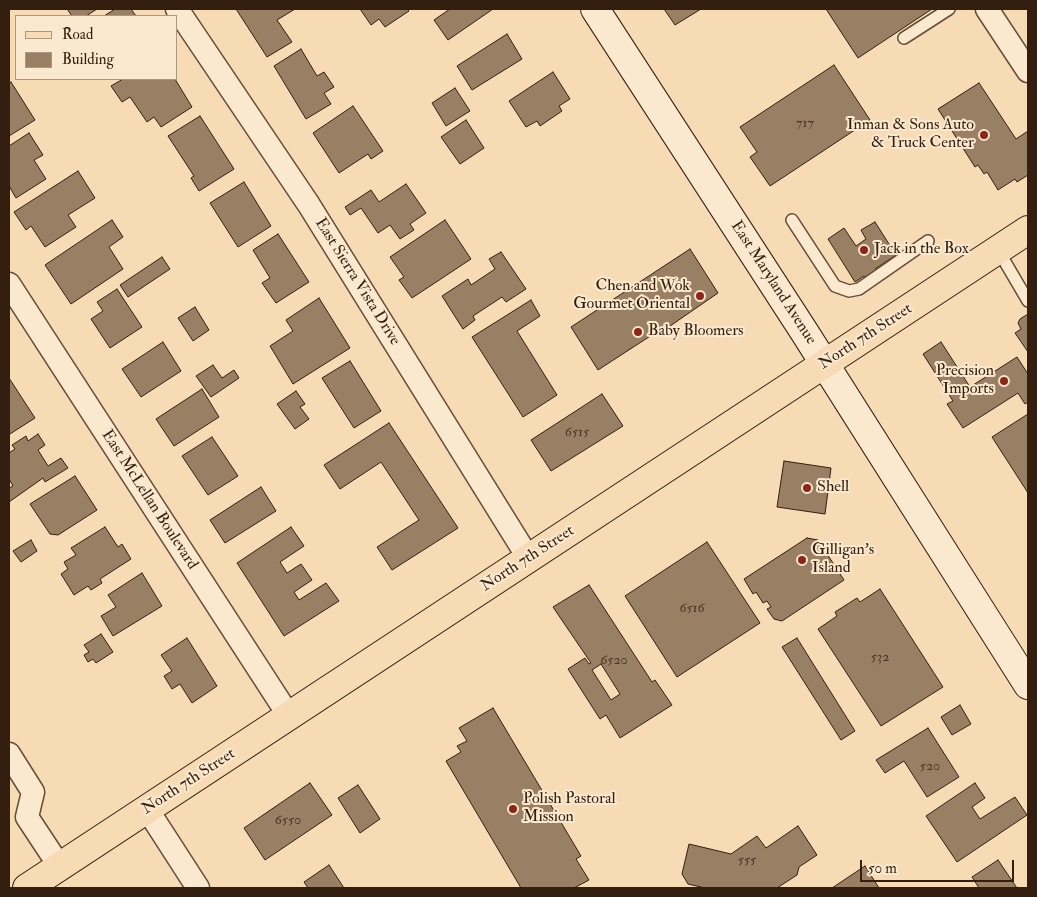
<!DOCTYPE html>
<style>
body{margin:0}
#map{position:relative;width:1037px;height:897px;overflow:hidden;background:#f7dbb5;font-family:"IM FELL Double Pica",serif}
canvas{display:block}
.frame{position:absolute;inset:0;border:10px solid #341e0f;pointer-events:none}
.legend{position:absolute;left:15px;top:15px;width:162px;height:65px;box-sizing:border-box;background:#fae8cf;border:1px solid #ab9782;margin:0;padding:6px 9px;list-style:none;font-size:15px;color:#341e0f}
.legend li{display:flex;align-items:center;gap:10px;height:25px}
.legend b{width:25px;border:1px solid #ab9782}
.scale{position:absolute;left:860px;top:860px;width:154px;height:22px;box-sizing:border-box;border:2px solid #341e0f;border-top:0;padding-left:6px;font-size:15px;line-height:18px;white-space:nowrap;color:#341e0f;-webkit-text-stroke:4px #fae8cf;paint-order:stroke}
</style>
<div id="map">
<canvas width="1037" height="897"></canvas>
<div class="frame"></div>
<ul class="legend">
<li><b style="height:6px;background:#f7dbb5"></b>Road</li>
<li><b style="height:14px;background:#998065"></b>Building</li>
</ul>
<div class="scale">50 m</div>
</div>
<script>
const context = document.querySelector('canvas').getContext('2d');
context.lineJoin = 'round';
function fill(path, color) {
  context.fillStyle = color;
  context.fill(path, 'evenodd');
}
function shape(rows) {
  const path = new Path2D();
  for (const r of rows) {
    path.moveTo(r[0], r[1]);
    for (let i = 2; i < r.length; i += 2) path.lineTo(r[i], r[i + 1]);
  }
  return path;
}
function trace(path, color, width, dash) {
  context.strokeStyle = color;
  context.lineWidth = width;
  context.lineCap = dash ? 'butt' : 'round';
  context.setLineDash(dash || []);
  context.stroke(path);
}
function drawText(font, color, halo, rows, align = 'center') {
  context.font = font + ' "IM FELL Double Pica",serif';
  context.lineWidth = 4;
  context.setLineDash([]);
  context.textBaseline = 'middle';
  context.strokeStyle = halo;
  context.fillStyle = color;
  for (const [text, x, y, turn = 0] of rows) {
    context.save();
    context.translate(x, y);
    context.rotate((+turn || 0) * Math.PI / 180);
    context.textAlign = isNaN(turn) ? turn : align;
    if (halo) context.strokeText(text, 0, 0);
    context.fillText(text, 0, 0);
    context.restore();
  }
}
const building = shape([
 [67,9,97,9,86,16,72,16,67,9],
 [115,9,131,9,136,16,104,16,115,9],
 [236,9,295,9,277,20,292,42,267,57,236,9],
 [360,9,407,9,409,11,385,27,379,19,371,25,360,9],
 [450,9,493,9,448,40,434,20,450,9],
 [664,9,701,9,675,25,664,9],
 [826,9,932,9,858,58,826,9],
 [507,34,522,59,472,90,457,66,507,34],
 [301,49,317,76,324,72,334,87,324,93,331,104,306,119,274,66,301,49],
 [834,65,870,120,770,186,750,157,757,152,740,127,834,65],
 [553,72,570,99,559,106,562,111,540,126,537,121,526,127,509,101,553,72],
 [123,79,175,79,192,107,161,127,154,117,147,122,130,97,122,102,111,86,123,79],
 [11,82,35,120,9,136,9,84,11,82],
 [979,83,1016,139,1028,131,1028,175,1017,182,1015,179,998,190,987,172,984,174,978,165,975,167,938,109,979,83],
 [455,88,470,111,446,126,432,103,455,88],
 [353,106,383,151,371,159,368,154,339,173,313,133,353,106],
 [200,116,234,169,199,191,191,178,194,176,168,136,200,116],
 [466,120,484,148,460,164,441,137,466,120],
 [29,133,43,155,34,160,46,179,16,198,9,186,9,146,29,133],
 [78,171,95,198,68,215,76,227,45,247,31,226,26,230,14,212,78,171],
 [244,182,271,226,238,247,210,203,244,182],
 [406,184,426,213,410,224,414,230,400,239,390,225,378,233,361,208,350,215,345,207,371,190,379,202,406,184],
 [112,220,123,237,109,247,123,269,71,304,45,265,112,220],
 [445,220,471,259,412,298,399,280,404,277,390,257,445,220],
 [875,222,896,255,875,269,879,274,867,282,864,276,855,282,828,239,844,228,856,246,866,239,861,230,875,222],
 [278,234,309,282,276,303,262,283,270,278,253,250,278,234],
 [690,249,718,293,657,335,655,333,598,370,571,327,690,249],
 [501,252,526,289,506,302,502,297,473,316,475,320,463,329,442,296,468,279,471,285,495,269,489,259,501,252],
 [162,257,170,269,128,297,120,285,162,257],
 [117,289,142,327,110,348,91,319,103,311,97,302,117,289],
 [319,298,350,348,293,384,270,346,293,331,286,320,319,298],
 [531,300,540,316,517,331,557,395,523,417,472,337,531,300],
 [195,307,209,330,193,341,178,318,195,307],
 [1028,314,1028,352,1015,333,1021,329,1018,323,1020,319,1028,314],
 [163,342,181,371,141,397,122,369,163,342],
 [941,342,970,387,1017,357,1028,374,1028,402,1025,404,1018,393,963,428,947,404,953,401,923,354,941,342],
 [350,361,381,411,354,428,322,378,350,361],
 [213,365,222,378,234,370,239,378,211,397,196,376,213,365],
 [9,378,35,418,10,434,9,433,9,378],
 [202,389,219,417,174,446,156,419,202,389],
 [296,391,305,404,300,407,309,419,295,429,277,404,296,391],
 [602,394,623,426,551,471,531,440,602,394],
 [1028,414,1028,493,992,437,1028,414],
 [389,423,458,528,392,570,377,547,419,520,381,462,340,489,324,465,389,423],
 [38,434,45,445,38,450,48,466,61,458,68,468,45,482,43,478,9,502,9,488,13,486,9,479,9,453,15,449,12,445,26,436,28,441,38,434],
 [212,437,238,476,208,495,182,456,212,437],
 [784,461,831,468,825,514,777,507,784,461],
 [75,476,97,510,58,535,50,534,30,504,75,476],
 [261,487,276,511,225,543,210,520,261,487],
 [105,527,118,547,122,544,131,559,100,579,102,583,91,590,88,586,74,595,61,574,68,569,64,562,76,555,71,548,105,527],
 [291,527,304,546,280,562,287,573,301,564,312,580,294,592,299,600,326,583,339,601,284,636,237,563,291,527],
 [807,538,818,540,844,580,782,621,774,619,767,609,771,607,767,601,763,603,756,592,753,594,744,579,807,538],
 [31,540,37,551,21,562,13,551,31,540],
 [707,542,760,623,677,677,625,596,707,542],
 [142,573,162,606,113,636,101,616,116,607,108,595,142,573],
 [589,585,652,682,655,680,672,705,620,738,606,715,600,719,568,669,585,658,589,664,591,663,553,607,589,585],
 [601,664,620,694,611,700,592,670,601,664],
 [880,589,943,687,881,726,818,629,837,616,835,612,857,598,860,602,880,589],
 [101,634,113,652,96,663,93,659,88,662,84,655,89,652,84,645,101,634],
 [187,638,217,686,192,703,180,684,172,689,164,676,172,671,161,655,187,638],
 [797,638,855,731,841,740,782,647,797,638],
 [960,705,971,724,952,735,941,717,960,705],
 [493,708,581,856,576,859,589,880,574,888,521,888,446,761,461,752,457,746,467,741,459,728,493,708],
 [928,728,959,777,927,797,904,761,885,773,876,760,928,728],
 [310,783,332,815,265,860,244,828,310,783],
 [975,783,985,798,972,807,980,819,1015,797,1027,815,957,862,926,816,975,783],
 [358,785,380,819,360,833,338,798,358,785],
 [798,826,817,855,799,867,797,875,777,888,705,888,688,884,682,874,689,844,731,854,757,836,766,848,798,826],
 [998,860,1017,888,979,888,972,877,998,860],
 [329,865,344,888,308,888,304,882,329,865],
 [865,866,879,888,832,888,865,866]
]);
fill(building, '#998065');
trace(building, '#341e0f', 1);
const lane = shape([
 [904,38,949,9],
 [792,220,835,286,849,291,859,289,928,241],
 [998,250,1028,301]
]);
const street = shape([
 [177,9,309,205,529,559],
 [987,9,1028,71],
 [9,284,289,716],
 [9,754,33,792,27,817,60,867],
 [147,809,198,888]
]);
const secondary = shape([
 [595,9,805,333,1028,685]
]);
const primary = shape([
 [27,888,1028,230]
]);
trace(lane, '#654d38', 14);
trace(street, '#654d38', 25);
trace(secondary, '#341e0f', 30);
trace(primary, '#341e0f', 30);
trace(lane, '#fae8cf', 11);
trace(street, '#fae8cf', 22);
trace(secondary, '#fae8cf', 28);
trace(primary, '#f7dbb5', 28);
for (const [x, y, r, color] of [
 [984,135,5,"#8f2418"],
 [864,250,5,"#8f2418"],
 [700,296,5,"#8f2418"],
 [638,332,5,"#8f2418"],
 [1004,381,5,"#8f2418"],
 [807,488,5,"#8f2418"],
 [802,560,5,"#8f2418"],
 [513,809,5,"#8f2418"]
]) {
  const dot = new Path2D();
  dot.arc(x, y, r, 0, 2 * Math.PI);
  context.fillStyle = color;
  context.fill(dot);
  trace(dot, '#fae8cf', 2);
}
drawText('14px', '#4d3624', null, [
 ["717",805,124],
 ["6515",577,433],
 ["6516",692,609],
 ["532",880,658],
 ["6520",614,661],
 ["520",930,767],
 ["6550",288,821],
 ["555",747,861]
]);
drawText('16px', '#341e0f', '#fae8cf', [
 ["Inman & Sons Auto",974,126,"right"],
 ["& Truck Center",974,144,"right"],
 ["Jack in the Box",874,250],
 ["Chen and Wok",690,287,"right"],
 ["Gourmet Oriental",690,305,"right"],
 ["Baby Bloomers",648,332],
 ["Precision",994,372,"right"],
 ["Imports",994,390,"right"],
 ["Shell",817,488],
 ["Gilligan's",812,551],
 ["Island",812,569],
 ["Polish Pastoral",523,800],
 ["Mission",523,818]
], 'left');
drawText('16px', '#341e0f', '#fae8cf', [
 ["East Sierra Vista Drive",357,282,58],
 ["East Maryland Avenue",773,283,57],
 ["North 7th Street",866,337,-33],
 ["East McLellan Boulevard",149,500,57],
 ["North 7th Street",528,559,-33],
 ["North 7th Street",189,782,-33]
]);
</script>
